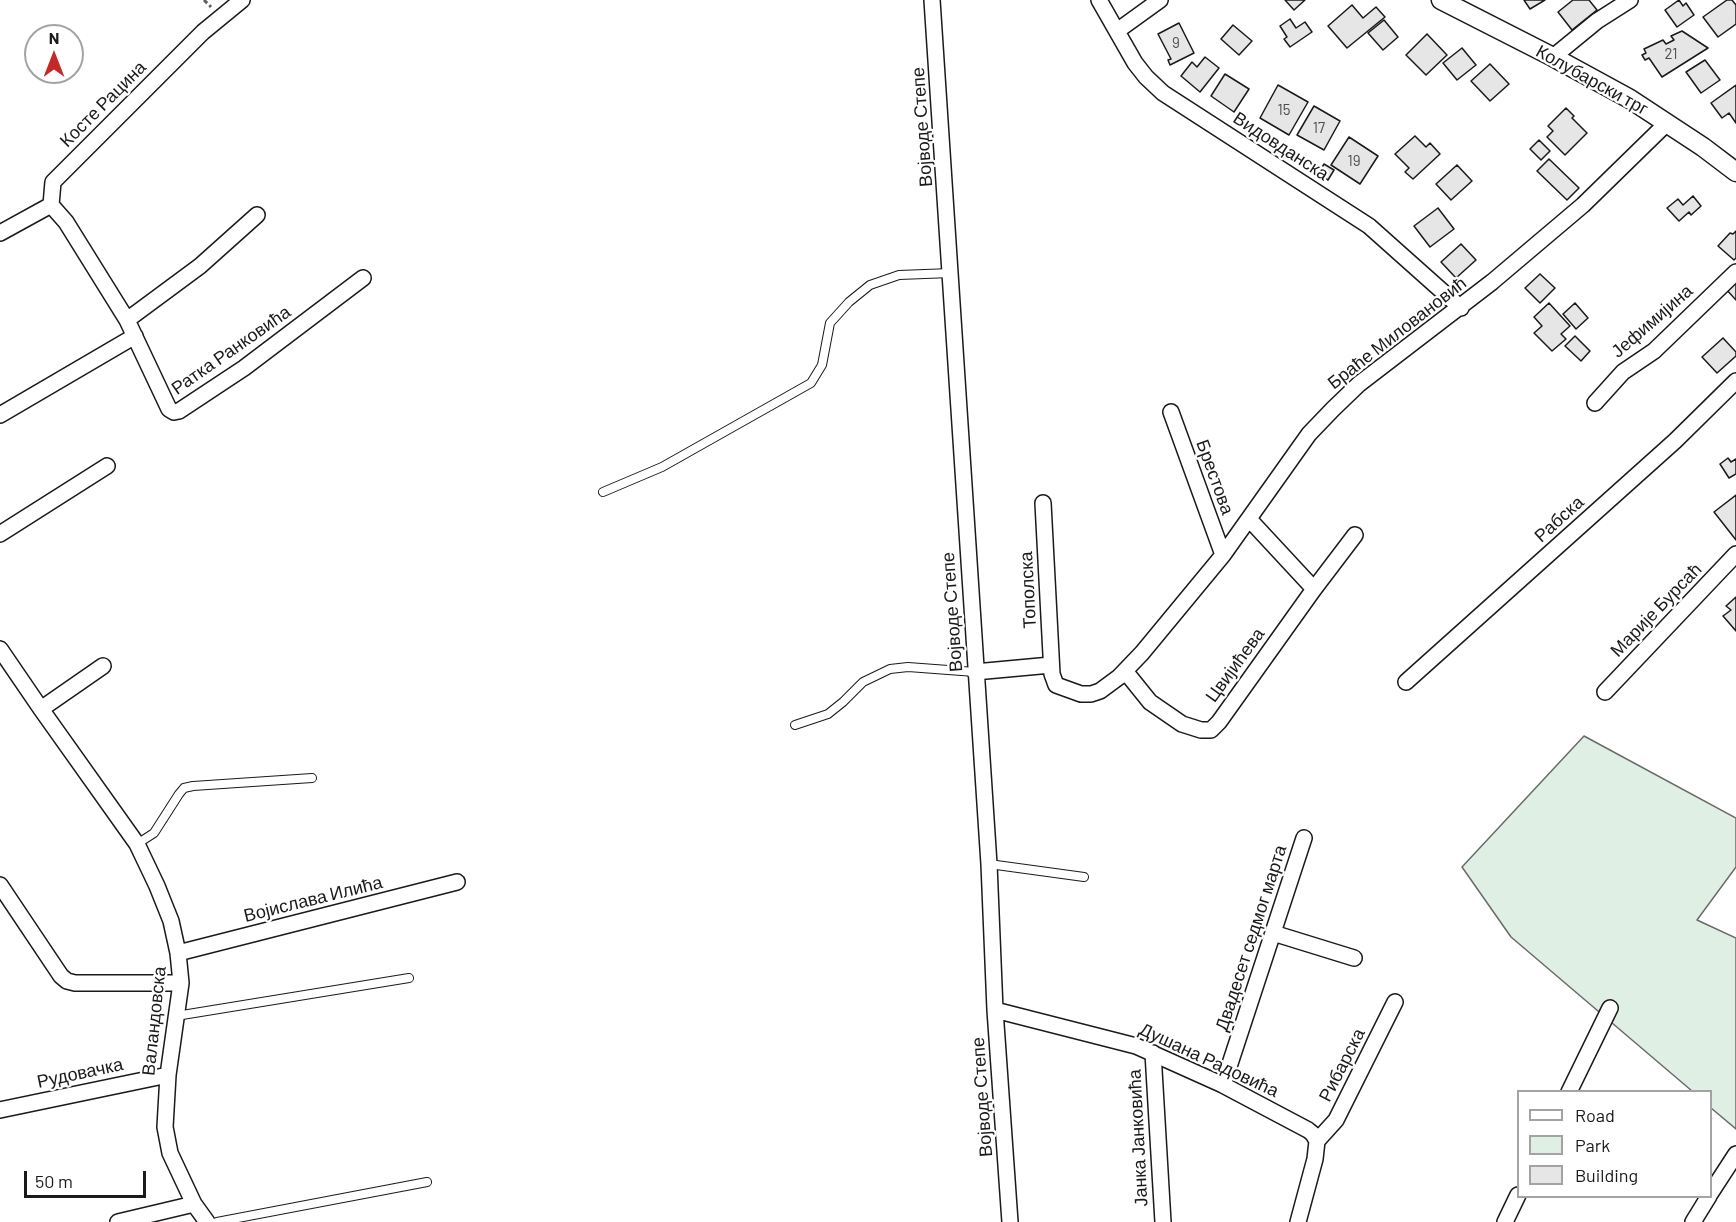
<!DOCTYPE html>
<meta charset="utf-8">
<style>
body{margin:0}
#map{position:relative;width:1736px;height:1222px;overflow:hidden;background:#fff;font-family:Barlow,sans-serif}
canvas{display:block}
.legend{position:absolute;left:1517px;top:1090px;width:195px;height:108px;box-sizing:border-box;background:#fff;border:2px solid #a3a3a3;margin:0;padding:8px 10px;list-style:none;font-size:18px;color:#1a1a1a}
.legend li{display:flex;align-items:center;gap:12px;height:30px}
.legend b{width:30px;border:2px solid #a3a3a3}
.north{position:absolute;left:24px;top:24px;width:60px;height:60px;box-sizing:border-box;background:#fff;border:2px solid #a3a3a3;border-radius:50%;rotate:0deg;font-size:16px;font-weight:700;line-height:24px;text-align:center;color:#1a1a1a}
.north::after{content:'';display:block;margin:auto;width:21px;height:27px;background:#c62828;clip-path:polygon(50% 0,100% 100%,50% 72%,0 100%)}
.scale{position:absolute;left:24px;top:1171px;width:122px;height:27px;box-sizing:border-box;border:3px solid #1a1a1a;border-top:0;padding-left:8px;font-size:18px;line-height:21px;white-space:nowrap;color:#1a1a1a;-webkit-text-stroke:4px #fff;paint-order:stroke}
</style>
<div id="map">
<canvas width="1736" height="1222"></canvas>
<ul class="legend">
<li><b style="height:8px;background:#fff"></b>Road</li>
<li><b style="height:16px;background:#e0efe3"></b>Park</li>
<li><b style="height:16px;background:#e6e6e6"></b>Building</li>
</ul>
<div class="north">N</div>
<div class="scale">50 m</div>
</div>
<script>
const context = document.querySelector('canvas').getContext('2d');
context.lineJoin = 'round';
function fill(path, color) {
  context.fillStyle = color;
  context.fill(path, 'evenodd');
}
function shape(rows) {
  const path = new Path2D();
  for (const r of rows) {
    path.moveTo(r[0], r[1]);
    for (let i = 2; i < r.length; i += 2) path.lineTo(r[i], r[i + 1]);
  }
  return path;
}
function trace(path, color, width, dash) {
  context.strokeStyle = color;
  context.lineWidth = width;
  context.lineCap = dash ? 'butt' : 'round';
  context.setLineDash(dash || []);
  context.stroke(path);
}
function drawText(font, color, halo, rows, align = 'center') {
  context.font = font + ' Barlow,sans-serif';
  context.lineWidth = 4.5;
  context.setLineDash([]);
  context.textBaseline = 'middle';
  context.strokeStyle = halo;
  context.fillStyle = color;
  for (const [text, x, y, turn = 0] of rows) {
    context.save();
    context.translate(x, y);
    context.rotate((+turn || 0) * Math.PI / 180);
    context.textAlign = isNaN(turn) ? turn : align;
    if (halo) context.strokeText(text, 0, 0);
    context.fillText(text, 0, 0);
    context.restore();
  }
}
const green = shape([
 [1584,736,1736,818,1736,867,1697,920,1736,938,1736,1129,1711,1108,1710,1092,1692,1091,1511,937,1462,867,1584,736]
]);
fill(green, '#e0efe3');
trace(green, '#6a6a6a', 1.5);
const building = shape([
 [1285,0,1305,0,1294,10,1285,0],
 [1524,0,1545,0,1530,9,1524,0],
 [1573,0,1589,0,1597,10,1572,30,1558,12,1573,0],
 [1679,0,1683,6,1686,3,1694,15,1677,27,1665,10,1679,0],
 [1727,0,1732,0,1736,5,1736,24,1718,37,1703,17,1727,0],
 [1352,5,1363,18,1376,7,1385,17,1347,48,1328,26,1352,5],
 [1290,19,1296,28,1305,22,1312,32,1290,47,1284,39,1287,37,1280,26,1290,19],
 [1384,20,1398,37,1383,50,1368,33,1384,20],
 [1179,23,1194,53,1170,65,1168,60,1171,59,1158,34,1179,23],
 [1233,25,1252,41,1239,55,1221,39,1233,25],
 [1682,31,1708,48,1662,77,1649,58,1645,60,1642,55,1646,53,1644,49,1663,40,1666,44,1674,40,1671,36,1682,31],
 [1427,34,1447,55,1426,75,1406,55,1427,34],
 [1462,48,1476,65,1457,80,1443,63,1462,48],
 [1205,57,1219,68,1200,92,1181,76,1192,62,1197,67,1205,57],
 [1705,60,1720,80,1701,93,1686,72,1705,60],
 [1490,64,1509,84,1490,101,1471,81,1490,64],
 [1225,74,1249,89,1234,112,1211,96,1225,74],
 [1278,85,1308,102,1289,135,1260,118,1278,85],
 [1736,85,1736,123,1729,113,1722,118,1711,103,1736,85],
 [1314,106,1340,121,1324,150,1297,135,1314,106],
 [1566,108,1574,116,1572,118,1587,133,1565,155,1547,137,1553,131,1548,126,1566,108],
 [1415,136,1426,147,1430,143,1440,154,1413,179,1405,172,1409,168,1395,154,1415,136],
 [1349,137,1378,156,1360,184,1331,165,1349,137],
 [1539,140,1550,151,1541,160,1530,149,1539,140],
 [1549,159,1579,188,1567,200,1537,171,1549,159],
 [1324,164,1334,170,1328,180,1318,174,1324,164],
 [1457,165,1472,181,1451,200,1436,184,1457,165],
 [1693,196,1701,206,1691,215,1689,212,1679,221,1667,208,1678,199,1683,205,1693,196],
 [1438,208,1454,229,1430,247,1414,226,1438,208],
 [1736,231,1736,258,1734,260,1718,246,1730,233,1733,234,1736,231],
 [1461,244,1476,260,1456,278,1441,262,1461,244],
 [1540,274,1555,288,1540,303,1525,288,1540,274],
 [1736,277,1736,300,1725,288,1736,277],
 [1549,303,1570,326,1561,334,1566,339,1552,351,1534,333,1542,326,1534,317,1549,303],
 [1575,303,1588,318,1576,329,1563,314,1575,303],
 [1575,336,1590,351,1581,361,1565,346,1575,336],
 [1723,338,1736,352,1736,356,1717,373,1702,357,1723,338],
 [1728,458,1731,462,1736,459,1736,474,1729,478,1720,464,1728,458],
 [1736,495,1736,540,1714,512,1736,495],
 [1736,597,1736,631,1723,616,1731,610,1726,606,1736,597]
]);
fill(building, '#e6e6e6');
trace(building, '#1a1a1a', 1.5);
const service = shape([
 [603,492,662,467,811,383,822,365,830,323,849,302,870,285,899,275,951,273],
 [795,725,828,714,843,702,863,682,890,669,908,667,975,672],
 [137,844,154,833,179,794,184,788,193,786,312,778],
 [989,864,1084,877],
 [176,1016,409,978],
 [217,1222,427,1182]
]);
const minor = shape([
 [932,0,989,864,995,1010,1010,1222],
 [1099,0,1135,63,1146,77,1163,93,1369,226,1461,308],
 [1117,31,1160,0],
 [1553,57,1597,21,1630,0],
 [51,205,66,222,127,320,200,266,257,215],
 [0,233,51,205,53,182,203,32,242,0],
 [127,320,169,409,174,412,179,411,244,368,363,278],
 [1595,403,1623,372,1654,351,1736,272],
 [1171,412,1223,555],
 [0,415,135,336],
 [1043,503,1052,674,1056,685,1081,694,1091,694,1100,691,1119,677,1142,653,1223,555,1309,434,1333,409,1359,384,1492,282,1583,205,1667,123],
 [1249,519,1314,589],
 [0,534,107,466],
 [0,649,41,709,137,844,157,886,171,921,178,953,181,983,168,1075,165,1127,170,1153,194,1204,207,1222],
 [1125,671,1150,702,1182,724,1201,730,1211,730,1219,722,1314,589,1355,535],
 [975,672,1051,665],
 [1406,682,1675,441,1736,381],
 [1605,692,1736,554],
 [41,709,103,666],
 [0,885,61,976,67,981,75,983,181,983],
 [1273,933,1354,958],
 [178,953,457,882],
 [995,1010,1136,1046,1223,1085,1308,1130,1313,1134,1317,1141,1315,1159,1298,1222],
 [1153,1053,1163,1222],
 [1223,1085,1304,838],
 [1569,1092,1610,1008],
 [0,1110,168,1075],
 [1317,1141,1336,1120,1395,1002],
 [1710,1194,1736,1154],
 [118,1222,194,1204],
 [1505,1222,1518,1195],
 [1693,1222,1709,1196]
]);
const tertiary = shape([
 [1441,0,1553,57,1630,99,1703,147,1736,172]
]);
trace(service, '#1a1a1a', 10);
trace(minor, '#1a1a1a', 18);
trace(tertiary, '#1a1a1a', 21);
trace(shape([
 [204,0,211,7]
]), '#5f5f5f', 3, [4.5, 3]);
trace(service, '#fff', 8);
trace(minor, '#fff', 15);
trace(tertiary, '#fff', 18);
drawText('15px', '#4d4d4d', null, [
 ["9",1176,43],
 ["21",1671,54],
 ["15",1284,110],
 ["17",1319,128],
 ["19",1354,161]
]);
drawText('18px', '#1a1a1a', '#fff', [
 ["Колубарски трг",1592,80,29],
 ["Косте Рацина",103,104,-45],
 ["Војводе Степе",922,127,-94],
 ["Видовданска",1281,146,33],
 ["Јефимијина",1652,321,-41],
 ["Браће Миловановић",1397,333,-38],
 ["Ратка Ранковића",231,350,-35],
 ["Брестова",1215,477,70],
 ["Рабска",1559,519,-42],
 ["Тополска",1028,590,-93],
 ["Марије Бурсаћ",1656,610,-46],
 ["Војводе Степе",952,612,-94],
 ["Цвијићева",1235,665,-54],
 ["Војислава Илића",313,899,-14],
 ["Двадесет седмог марта",1251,938,-72],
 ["Валандовска",154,1021,-84],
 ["Душана Радовића",1209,1060,25],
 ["Рибарска",1342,1065,-63],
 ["Рудовачка",80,1073,-12],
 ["Војводе Степе",982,1097,-94],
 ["Јанка Јанковића",1138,1138,-93]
]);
</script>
